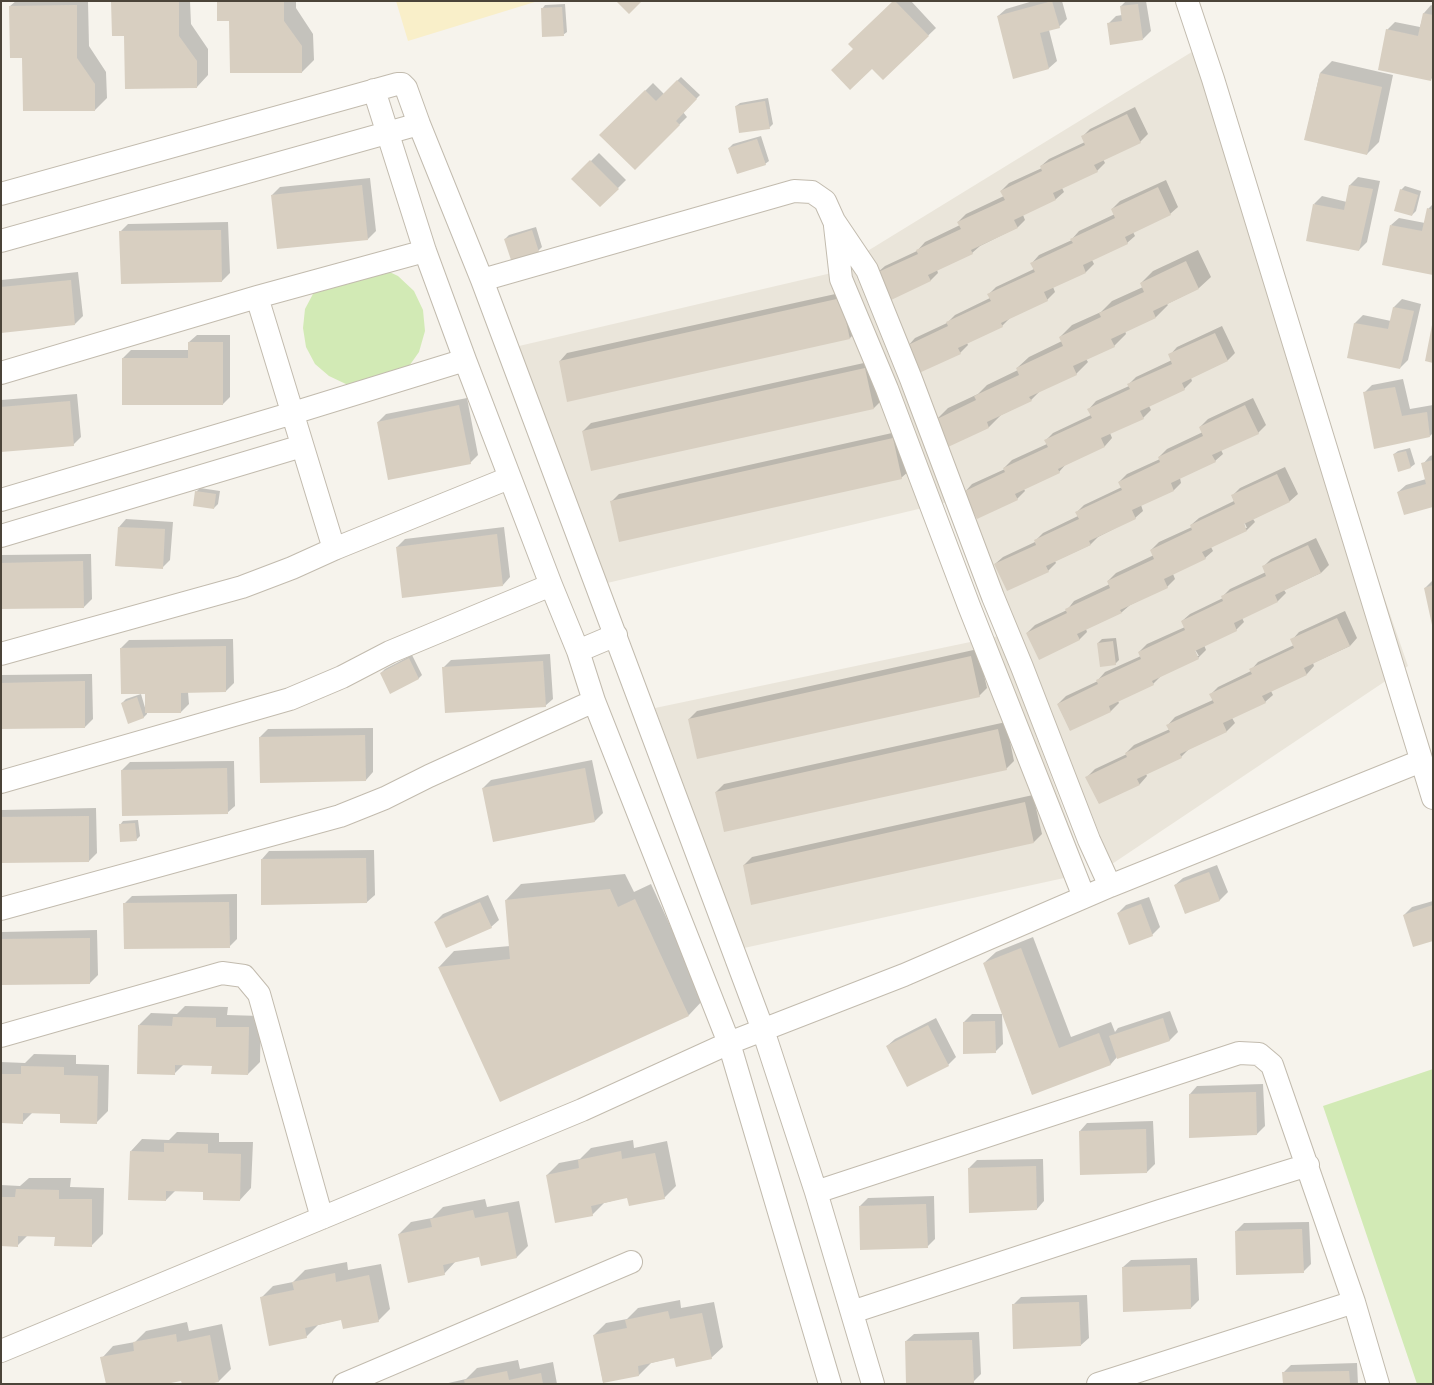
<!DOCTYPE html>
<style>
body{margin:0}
#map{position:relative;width:1434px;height:1385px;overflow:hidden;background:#f6f3ec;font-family:"Space Grotesk",sans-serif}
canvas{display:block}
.frame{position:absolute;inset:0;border:2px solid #4b4439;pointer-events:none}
</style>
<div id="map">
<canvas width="1434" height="1385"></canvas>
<div class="frame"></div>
</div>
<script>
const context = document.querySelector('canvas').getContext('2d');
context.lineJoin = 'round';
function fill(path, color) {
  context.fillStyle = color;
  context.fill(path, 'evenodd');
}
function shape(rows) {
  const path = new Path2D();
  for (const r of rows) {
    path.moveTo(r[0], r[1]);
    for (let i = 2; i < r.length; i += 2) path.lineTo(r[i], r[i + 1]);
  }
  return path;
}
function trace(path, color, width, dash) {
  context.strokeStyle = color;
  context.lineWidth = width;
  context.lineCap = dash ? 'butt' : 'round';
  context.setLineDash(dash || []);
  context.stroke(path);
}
fill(shape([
 [1195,50,1408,666,1112,864,861,255],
 [853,268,948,502,603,584,519,346],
 [999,636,1087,873,744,948,655,708]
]), '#eae5da');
fill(shape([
 [381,268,398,276,414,291,423,310,425,331,419,352,407,369,348,385,329,376,315,364,306,347,303,328,305,309,314,292],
 [1433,1069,1433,1384,1417,1384,1323,1106]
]), '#d2eab5');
fill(shape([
 [396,1,538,1,408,41]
]), '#f9efc9');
fill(shape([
 [16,1,88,1,89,46,106,72,107,98,95,110,24,110,23,57,10,6],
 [112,1,190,1,191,24,208,49,208,75,197,87,125,35],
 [218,1,296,1,296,8,313,34,314,60,302,72,230,20],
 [894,1,911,1,936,28,883,79,854,49],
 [1033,1,1062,1,1067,19,1059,27,1049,30,1057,61,1049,68,1014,78,998,16,1006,9],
 [1126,1,1146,1,1151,31,1143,39,1108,24,1116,16,1122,15,1121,6],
 [565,4,567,32,563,35,542,9,545,5],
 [1431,5,1433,6,1433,77,1430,80,1387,30,1395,22,1420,27,1424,13],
 [1332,61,1393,75,1379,142,1367,154,1305,139,1320,73],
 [681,77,700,95,683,112,687,117,635,169,601,135,653,83,664,94],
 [768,98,773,124,769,128,736,106,740,103],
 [1135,107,1148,134,1140,142,1103,159,1105,163,1097,171,1062,188,1064,192,1056,199,1023,215,1025,220,1018,227,980,246,972,253,937,270,938,273,930,281,877,273,885,266,917,251,925,242,960,225,958,222,966,214,1004,196,1001,191,1009,183,1042,168,1041,166,1049,159,1085,142,1082,137,1090,129],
 [761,136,769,161,765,164,729,148,733,144],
 [599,153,626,180,600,206,573,179],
 [1358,177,1380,181,1367,242,1359,250,1314,204,1322,196,1347,202,1350,185],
 [370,178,376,231,368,239,272,195,280,187],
 [1166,180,1178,207,1170,214,1133,232,1135,236,1127,243,1092,260,1094,264,1086,272,1053,287,1055,292,1047,300,1010,318,1002,326,967,343,968,345,960,353,908,346,915,338,947,323,955,315,990,298,989,294,996,287,1034,269,1032,263,1039,255,1072,240,1072,239,1079,231,1115,214,1112,209,1120,201],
 [1405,186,1421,191,1416,211,1412,215,1401,190],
 [1433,204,1433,274,1391,225,1399,218,1425,223,1428,209],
 [228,222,230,273,222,281,120,232,128,224],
 [536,227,542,247,538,251,505,239,509,235],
 [1198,250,1211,277,1199,288,1167,304,1168,305,1156,317,1125,331,1126,334,1114,346,1086,359,1088,362,1076,374,1041,390,1031,400,1001,415,989,427,948,446,936,420,948,408,978,394,987,385,1018,370,1017,368,1029,357,1062,341,1060,337,1072,325,1101,312,1112,301,1143,287,1141,283,1153,271],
 [78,272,83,316,75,324,1,332,1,280],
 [849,291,858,330,850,338,560,361,567,353],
 [1402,299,1421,304,1408,360,1400,368,1348,357,1355,323,1363,315,1391,321,1394,307],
 [1222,326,1235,353,1228,360,1191,378,1192,381,1184,389,1149,406,1151,410,1143,418,1110,433,1112,438,1105,446,1067,463,1059,472,1024,489,1025,491,1017,499,965,492,972,484,1005,469,1004,468,1012,460,1047,444,1046,440,1053,433,1091,415,1089,409,1096,401,1129,386,1129,384,1136,377,1172,360,1170,355,1177,347],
 [197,335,230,335,230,397,223,404,123,358,131,350,189,350,189,342],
 [873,361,882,400,874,408,592,470,583,431,591,423],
 [1403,379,1410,409,1433,405,1433,433,1430,436,1364,393,1372,385],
 [77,394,81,437,73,445,1,451,1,400],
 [467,398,478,455,470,463,378,422,386,414],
 [1253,398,1266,425,1258,433,1221,450,1223,454,1215,461,1180,478,1181,483,1174,490,1141,505,1143,511,1135,518,1098,537,1090,545,1055,561,1056,563,1048,571,995,564,1003,557,1035,542,1035,541,1043,533,1078,516,1076,513,1084,505,1122,487,1119,482,1127,474,1160,459,1159,457,1167,449,1203,432,1200,427,1208,419],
 [901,431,909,471,901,478,611,502,619,494],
 [1410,448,1415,464,1411,467,1399,471,1394,454,1398,451],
 [1433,455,1433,506,1398,492,1406,485,1426,479,1423,464,1430,456],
 [1285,467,1298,494,1290,501,1253,519,1255,522,1247,530,1211,547,1213,551,1205,558,1173,574,1175,579,1167,587,1130,605,1122,612,1086,629,1087,632,1079,640,1027,633,1035,625,1067,610,1074,601,1110,584,1108,581,1116,573,1154,555,1151,550,1159,542,1192,527,1191,525,1199,518,1234,501,1232,496,1240,488],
 [1243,519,1247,528,1245,528],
 [200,488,220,491,218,504,214,508,196,492],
 [126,519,173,522,170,560,162,568,116,566,119,527],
 [504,527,510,577,503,585,397,547,405,539],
 [1316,538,1329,565,1321,573,1284,590,1286,593,1278,601,1242,618,1244,622,1236,630,1204,645,1206,650,1198,658,1161,676,1153,684,1118,701,1119,703,1111,711,1070,730,1058,704,1066,696,1098,681,1098,680,1105,672,1141,656,1139,652,1147,644,1185,627,1182,621,1190,614,1223,598,1222,597,1230,589,1266,572,1263,567,1271,559],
 [1193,646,1199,656,1197,656],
 [91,554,92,599,84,607,1,608,1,555],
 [1433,580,1433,622,1425,588],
 [1345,611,1357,638,1350,646,1313,663,1314,666,1307,674,1271,691,1273,695,1265,702,1232,718,1235,723,1227,731,1189,749,1181,757,1146,774,1147,776,1140,784,1099,803,1087,777,1095,769,1127,754,1126,753,1134,745,1170,729,1168,725,1175,717,1213,700,1211,694,1218,687,1251,671,1251,670,1258,662,1294,645,1292,640,1299,632],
 [1116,638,1119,660,1115,664,1098,643,1102,639],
 [233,639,234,683,226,691,188,692,189,704,181,712,147,712,147,714,143,718,122,703,126,699,141,694,146,711,146,693,121,648,129,640],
 [978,649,987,688,979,696,689,719,697,711],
 [550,654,553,699,545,706,443,668,451,660],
 [412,655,422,675,418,679,381,673,385,669],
 [92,674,93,719,85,727,1,728,1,675],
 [1006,722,1014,761,1006,769,716,792,724,784],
 [373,728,373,772,366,780,260,737,268,729],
 [592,760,603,813,595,821,483,788,491,780],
 [234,761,235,806,227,813,122,770,130,762],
 [1033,795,1042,834,1034,842,752,904,744,865,752,857],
 [96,808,97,853,89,861,1,862,1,810],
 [138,820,140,836,136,840,120,825,123,821],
 [374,850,375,895,367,902,262,859,269,851],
 [1217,865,1228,892,1220,900,1185,913,1175,885,1183,878],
 [625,874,634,892,651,884,704,999,689,1015,439,967,454,951,510,946,506,900,521,884],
 [237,894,237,939,229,947,124,904,132,896],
 [488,895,499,920,491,927,435,922,443,914],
 [1149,897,1160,927,1152,935,1118,913,1126,905],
 [1433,901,1433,940,1404,915,1412,907],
 [97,930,98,975,90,983,1,984,1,932],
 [1033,937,1071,1037,1111,1022,1115,1032,1118,1028,1170,1011,1178,1032,1170,1040,1117,1057,1111,1064,1032,1094,984,963,996,952],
 [185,1006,228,1007,227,1015,261,1016,260,1062,248,1074,213,1065,184,1064,174,1074,139,1025,151,1013,177,1014],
 [972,1014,1002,1014,1003,1044,995,1052,964,1022],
 [936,1018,956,1057,948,1065,887,1046,895,1039],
 [34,1054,76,1055,76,1064,109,1065,108,1111,96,1123,61,1113,33,1112,22,1123,1,1122,1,1062,25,1063],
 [1263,1084,1265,1126,1257,1134,1190,1137,1190,1094,1197,1086],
 [1153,1121,1155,1164,1147,1172,1081,1174,1080,1131,1087,1123],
 [177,1132,219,1133,219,1142,253,1142,251,1188,240,1200,204,1191,176,1190,166,1200,131,1151,142,1139,169,1140],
 [633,1140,634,1148,667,1141,676,1186,664,1198,627,1197,604,1203,592,1215,547,1175,559,1163,580,1159,591,1148],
 [1043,1159,1044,1201,1037,1209,969,1168,977,1160],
 [29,1178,71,1178,70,1187,104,1188,103,1234,91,1246,56,1236,27,1236,17,1246,1,1245,1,1185,20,1186],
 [934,1196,935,1239,927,1247,861,1249,860,1206,868,1198],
 [485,1199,487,1207,519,1201,528,1246,517,1257,480,1256,456,1261,444,1274,399,1234,411,1222,432,1218,443,1207],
 [1309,1222,1311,1264,1303,1272,1236,1231,1244,1223],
 [1197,1258,1199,1300,1191,1308,1123,1267,1131,1260],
 [347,1262,348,1270,381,1264,390,1309,378,1321,342,1319,318,1325,306,1337,261,1298,273,1286,293,1282,305,1270],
 [1087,1295,1089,1338,1081,1345,1013,1305,1021,1297],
 [680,1300,681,1308,714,1302,723,1347,711,1358,675,1357,651,1363,639,1375,603,1382,594,1335,606,1323,627,1319,638,1308],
 [187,1322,189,1331,222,1324,231,1369,219,1381,204,1384,183,1384,182,1380,161,1384,107,1384,102,1358,113,1346,135,1342,146,1331],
 [979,1332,981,1374,973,1382,907,1384,906,1341,914,1334],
 [518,1360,520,1369,553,1362,557,1384,444,1384,466,1379,477,1368],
 [1357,1363,1358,1384,1284,1384,1283,1373,1291,1365]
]), '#0003');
fill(shape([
 [111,1,179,1,179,36,197,61,197,88,125,89,124,36,112,36],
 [217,1,284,1,284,21,302,46,302,73,230,73,229,21,217,21],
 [616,1,642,1,629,14],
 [893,1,895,1,929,36,883,80,872,69,850,90,831,70,853,49,848,44],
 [1052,1,1060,28,1040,33,1049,69,1013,79,997,16],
 [1138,4,1143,40,1110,45,1107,23,1122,21,1120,6],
 [77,5,77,58,95,84,95,111,23,111,22,58,10,58,9,6],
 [562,7,564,36,542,37,541,8],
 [1423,13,1433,15,1433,70,1431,81,1378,70,1386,29,1418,36],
 [1320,73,1382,87,1367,155,1304,140],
 [677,80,697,99,676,121,680,125,635,170,599,135,645,90,656,101],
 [765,101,770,129,739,133,735,106],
 [1127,114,1141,143,1094,165,1098,172,1053,193,1056,200,1014,220,1018,228,971,250,973,254,928,275,931,281,889,301,876,273,918,254,916,250,961,229,957,222,1005,200,1000,191,1042,171,1040,166,1085,145,1081,136],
 [757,139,766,165,737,174,728,148],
 [590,160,619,189,600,207,571,179],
 [362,185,368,240,277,249,271,195],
 [1349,185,1373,189,1359,251,1306,241,1313,204,1344,210],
 [1158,187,1171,215,1125,237,1128,244,1083,265,1086,273,1044,292,1048,301,1001,323,1003,327,958,348,961,354,919,373,906,346,948,326,946,322,991,301,987,294,1035,272,1030,263,1073,243,1070,239,1115,218,1111,209],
 [1400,189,1418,195,1412,216,1394,211],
 [1427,208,1433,210,1433,275,1382,265,1390,225,1422,231],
 [221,230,222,282,121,284,119,231],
 [532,230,539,252,511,260,504,239],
 [1186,261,1199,289,1153,311,1156,318,1111,339,1115,347,1073,366,1077,375,1029,397,1032,401,987,422,989,428,948,447,935,420,976,400,974,396,1019,375,1016,368,1063,346,1059,337,1101,317,1099,313,1144,292,1140,283],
 [71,280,75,325,1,333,1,287],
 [841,298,850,339,567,402,559,361],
 [1393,307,1414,311,1400,369,1347,358,1354,323,1388,329],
 [1432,325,1433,325,1433,363,1425,361],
 [1215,333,1228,361,1182,383,1185,390,1140,411,1144,419,1101,438,1105,447,1058,469,1060,473,1015,494,1018,500,977,519,963,492,1005,472,1003,468,1048,447,1044,440,1092,418,1087,409,1130,389,1127,384,1172,364,1168,354],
 [188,342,223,342,223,405,122,405,122,358,188,358],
 [865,368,874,409,591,471,582,431],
 [1395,387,1402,416,1427,412,1430,437,1374,449,1363,392],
 [70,401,74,446,1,452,1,407],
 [459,405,471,464,388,480,377,422],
 [1245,405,1259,434,1212,455,1216,462,1171,483,1174,491,1132,510,1136,519,1089,541,1091,545,1046,566,1049,572,1007,591,994,564,1036,545,1034,540,1079,519,1075,512,1122,490,1118,482,1160,462,1158,457,1203,436,1199,427],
 [893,438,902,479,619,542,610,501],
 [1406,451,1411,468,1398,472,1393,454],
 [1433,460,1433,507,1404,515,1397,492,1426,484,1421,463],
 [1277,474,1290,502,1244,524,1247,531,1202,552,1206,559,1164,579,1168,588,1120,610,1122,613,1077,634,1080,640,1039,660,1026,633,1067,613,1065,609,1110,588,1107,581,1154,559,1150,550,1192,530,1190,525,1235,504,1231,495],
 [195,491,216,494,214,509,193,506],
 [118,527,165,529,163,569,115,566],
 [497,534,503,586,402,598,396,547],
 [1308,545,1321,573,1275,595,1278,602,1234,623,1237,631,1195,651,1199,659,1152,681,1154,685,1109,706,1111,712,1070,731,1057,704,1098,684,1096,680,1141,659,1138,652,1185,630,1181,621,1223,601,1221,596,1266,576,1262,566],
 [83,561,84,608,1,609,1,563],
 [1433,585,1433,625,1432,625,1424,588],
 [1337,618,1350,646,1304,668,1307,675,1262,696,1266,703,1223,723,1227,732,1180,754,1182,758,1137,779,1140,785,1099,804,1085,777,1127,757,1125,753,1170,732,1166,725,1214,703,1209,694,1252,674,1249,669,1294,648,1290,639],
 [1113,641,1116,665,1100,667,1097,643],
 [226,646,226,692,181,693,181,713,145,713,145,694,121,694,120,648],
 [971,656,980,697,697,759,688,719],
 [409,658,419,679,390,694,380,673],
 [543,661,546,707,445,713,442,667],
 [85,681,85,728,1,729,1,683],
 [137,697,144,718,128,724,121,703],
 [998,729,1007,770,724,832,715,792],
 [365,735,366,781,260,783,259,737],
 [227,768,228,814,122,816,121,770],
 [585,768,595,822,493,842,482,788],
 [1025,802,1034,843,751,905,743,865],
 [89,816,89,862,1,863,1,817],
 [135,823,137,841,120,842,119,824],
 [366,858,367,903,261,905,261,859],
 [1209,872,1220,901,1185,914,1174,885],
 [610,889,618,907,635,899,689,1016,500,1102,438,967,510,959,505,900],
 [229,902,230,948,124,949,123,903],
 [480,902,492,928,446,948,434,922],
 [1141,904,1153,936,1129,945,1117,913],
 [1433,905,1433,941,1413,947,1403,915],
 [90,938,90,984,1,985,1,939],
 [1021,948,1059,1048,1099,1033,1111,1065,1032,1095,983,963],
 [173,1017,216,1018,216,1027,249,1027,248,1075,211,1074,212,1066,175,1065,175,1075,137,1074,138,1025,172,1026],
 [1163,1018,1170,1041,1117,1059,1109,1036],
 [995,1021,996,1053,963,1054,963,1022],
 [928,1025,949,1066,907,1087,886,1046],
 [21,1066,64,1067,64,1075,98,1076,97,1124,60,1123,60,1114,23,1113,23,1124,1,1123,1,1074,21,1074],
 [1256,1092,1257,1135,1189,1138,1189,1094],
 [1146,1129,1147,1173,1080,1175,1079,1131],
 [164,1143,208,1144,208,1153,241,1154,240,1201,203,1200,203,1192,166,1191,166,1201,128,1200,130,1151,164,1152],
 [621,1151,622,1159,655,1153,665,1199,629,1206,627,1198,591,1206,593,1216,555,1223,546,1175,579,1168,578,1160],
 [1036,1166,1037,1210,969,1213,968,1168],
 [16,1189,59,1190,59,1199,92,1199,92,1247,54,1246,55,1237,18,1236,18,1247,1,1246,1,1197,15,1197],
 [926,1204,928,1248,860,1250,859,1206],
 [473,1210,475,1218,508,1212,517,1258,481,1266,479,1257,443,1265,445,1275,408,1283,398,1234,432,1227,430,1219],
 [1302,1229,1304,1273,1236,1275,1235,1231],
 [1190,1265,1191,1309,1123,1312,1122,1267],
 [335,1273,336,1282,369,1275,379,1322,343,1329,341,1320,305,1328,307,1338,269,1346,260,1297,294,1290,292,1282],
 [1079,1302,1081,1346,1013,1349,1012,1304],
 [668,1311,670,1319,702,1313,712,1359,676,1367,674,1358,638,1366,639,1376,603,1383,593,1335,627,1328,625,1320],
 [176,1334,177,1342,210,1335,219,1382,209,1384,182,1384,181,1381,166,1384,106,1384,100,1357,134,1351,133,1342],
 [972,1340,974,1383,906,1384,905,1341],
 [507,1371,509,1380,541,1373,543,1384,465,1384,464,1380],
 [1349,1371,1350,1384,1283,1384,1282,1372]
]), '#d8cfc1');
const minor = shape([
 [1187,1,1213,79,1433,798],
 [374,90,425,251,465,360,551,585,578,651,594,701,729,1043,830,1384],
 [1,194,397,84,402,84,406,88,419,124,482,280,763,1030,816,1192,873,1384],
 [835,226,841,279,887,389,969,606,1084,897],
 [1,241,419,124],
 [482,280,794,191,812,192,825,201,834,221,867,270,911,379,993,597,1022,667,1089,840,1110,886],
 [257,297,334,549],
 [1,373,257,297,425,251],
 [1,500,293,413,465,360],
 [1,536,302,446],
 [578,651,616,635],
 [1,654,242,587,292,568,334,549,509,478],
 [1,782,290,699,342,677,390,652,551,585],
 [1,909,340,816,385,798,429,776,594,701],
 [1,1036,222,973,244,976,259,994,322,1218],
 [816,1192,1239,1053,1259,1054,1272,1065,1354,1302,1378,1384],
 [852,1312,1160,1211,1308,1165],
 [1,1351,582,1110,729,1043,904,975,1110,886,1421,761],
 [344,1384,631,1262],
 [1098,1384,1354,1302]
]);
trace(minor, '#c2bbae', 24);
trace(minor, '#fff', 22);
</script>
